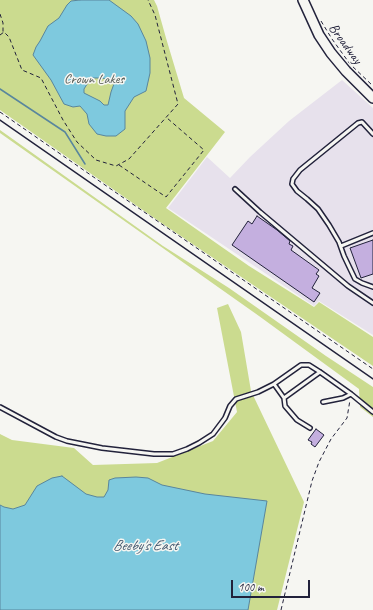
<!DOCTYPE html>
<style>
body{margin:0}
#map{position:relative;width:373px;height:610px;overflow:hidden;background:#f6f6f2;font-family:Caveat,sans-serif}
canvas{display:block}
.scale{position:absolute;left:231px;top:580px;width:79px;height:18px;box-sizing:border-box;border:2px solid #22223b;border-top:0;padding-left:5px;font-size:12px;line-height:14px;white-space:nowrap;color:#22223b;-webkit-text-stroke:3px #f6f6f2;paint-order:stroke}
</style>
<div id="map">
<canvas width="373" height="610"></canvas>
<div class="scale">100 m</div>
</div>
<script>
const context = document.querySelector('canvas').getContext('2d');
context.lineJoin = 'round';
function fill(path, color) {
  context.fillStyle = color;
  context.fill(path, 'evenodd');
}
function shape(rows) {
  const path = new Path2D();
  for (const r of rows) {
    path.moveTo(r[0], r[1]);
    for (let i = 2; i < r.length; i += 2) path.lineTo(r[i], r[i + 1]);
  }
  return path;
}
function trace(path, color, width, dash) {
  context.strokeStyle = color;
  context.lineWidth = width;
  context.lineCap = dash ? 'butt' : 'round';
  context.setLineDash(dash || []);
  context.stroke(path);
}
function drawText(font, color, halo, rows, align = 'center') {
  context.font = font + ' Caveat,sans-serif';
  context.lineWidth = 3;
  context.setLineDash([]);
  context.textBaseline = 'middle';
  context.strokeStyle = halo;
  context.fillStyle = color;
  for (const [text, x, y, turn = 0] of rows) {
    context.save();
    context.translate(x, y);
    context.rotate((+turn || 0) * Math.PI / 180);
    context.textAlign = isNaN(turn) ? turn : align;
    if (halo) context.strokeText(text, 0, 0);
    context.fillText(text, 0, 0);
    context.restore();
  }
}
fill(shape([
 [342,80,373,108,373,335,319,301,314,306,168,208,207,157,230,178,250,157,289,121]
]), '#e7e1ec');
fill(shape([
 [0,0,154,0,157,6,166,38,184,98,225,132,166,208,249,266,314,307,319,302,373,337,373,366,157,220,0,110],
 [0,130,163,246,229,288,326,356,373,387,373,417,360,407,359,389,259,316,0,133],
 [228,304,241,332,251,391,304,502,277,610,0,610,0,434,12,440,74,448,93,465,157,463,213,441,237,412,217,308]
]), '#cbdb8f');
const water = shape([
 [80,0,109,0,131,16,138,24,146,41,150,58,150,73,146,91,134,97,125,111,125,129,116,136,106,136,97,134,89,124,87,114,80,106,73,107,64,104,51,80,33,55,36,47,40,41,48,26,59,18,67,5,71,1,80,0],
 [91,78,100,78,110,79,115,81,111,92,108,105,104,105,100,101,84,93,84,89,91,78],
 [62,476,86,494,97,497,104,497,108,490,109,480,115,478,136,477,148,478,162,485,205,494,267,501,248,610,0,610,0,505,4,507,13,509,25,505,37,486,52,478,62,476]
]);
fill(water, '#7ec9de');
trace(water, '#59869d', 1);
trace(shape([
 [0,89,65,132,85,164]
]), '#59869d', 1.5);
const building = shape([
 [257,216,277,230,290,241,289,244,293,246,291,250,319,270,316,274,319,276,312,288,320,293,314,302,232,245,248,221,252,224,257,216],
 [373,240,373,274,361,278,350,248,373,240],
 [316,429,324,435,315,447,311,444,312,442,308,440,316,429]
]);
fill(building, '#c4afdf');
trace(building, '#22223b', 1);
const lane = shape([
 [373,134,362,122,358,123,300,170,293,179,292,184,297,191,307,199,318,209,329,225,339,242,344,256,355,279,362,283,373,287],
 [235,189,260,212,348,286,373,303],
 [341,246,373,233],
 [320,372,284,398,274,384,301,365,309,365,320,372,351,394,373,412],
 [284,398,285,406,297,420,310,428],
 [323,402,343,398,351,394],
 [0,407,56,437,67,441,102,448,154,454,173,454,187,449,199,443,213,434,225,418,230,406,236,399,258,392,274,384]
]);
const secondary = shape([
 [303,0,319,35,331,53,346,71,373,98]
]);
trace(lane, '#22223b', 6);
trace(secondary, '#22223b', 12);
trace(shape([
 [0,14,3,23,3,32],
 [321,21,332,39,350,64,373,86],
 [0,35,4,32,9,37,22,70,41,78,63,120,77,142,96,160,116,166,129,159,178,104,155,15,148,0],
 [0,112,118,194,373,369],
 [119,165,166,197,204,150,167,118],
 [281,610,312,481,319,462,331,439,347,418,350,400]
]), '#22223b', 1, [4, 3]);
trace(lane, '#f6f6f2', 3);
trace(secondary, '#f6f6f2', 9);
trace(shape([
 [0,120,373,379]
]), '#22223b', 1.5);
drawText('14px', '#22223b', '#f6f6f2', [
 ["Broadway",345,44,54]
]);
drawText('14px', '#555a54', '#f6f6f2', [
 ["Crown Lakes",94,79]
]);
drawText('italic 15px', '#3e546c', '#f6f6f2', [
 ["Beeby's East",145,546]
]);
</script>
